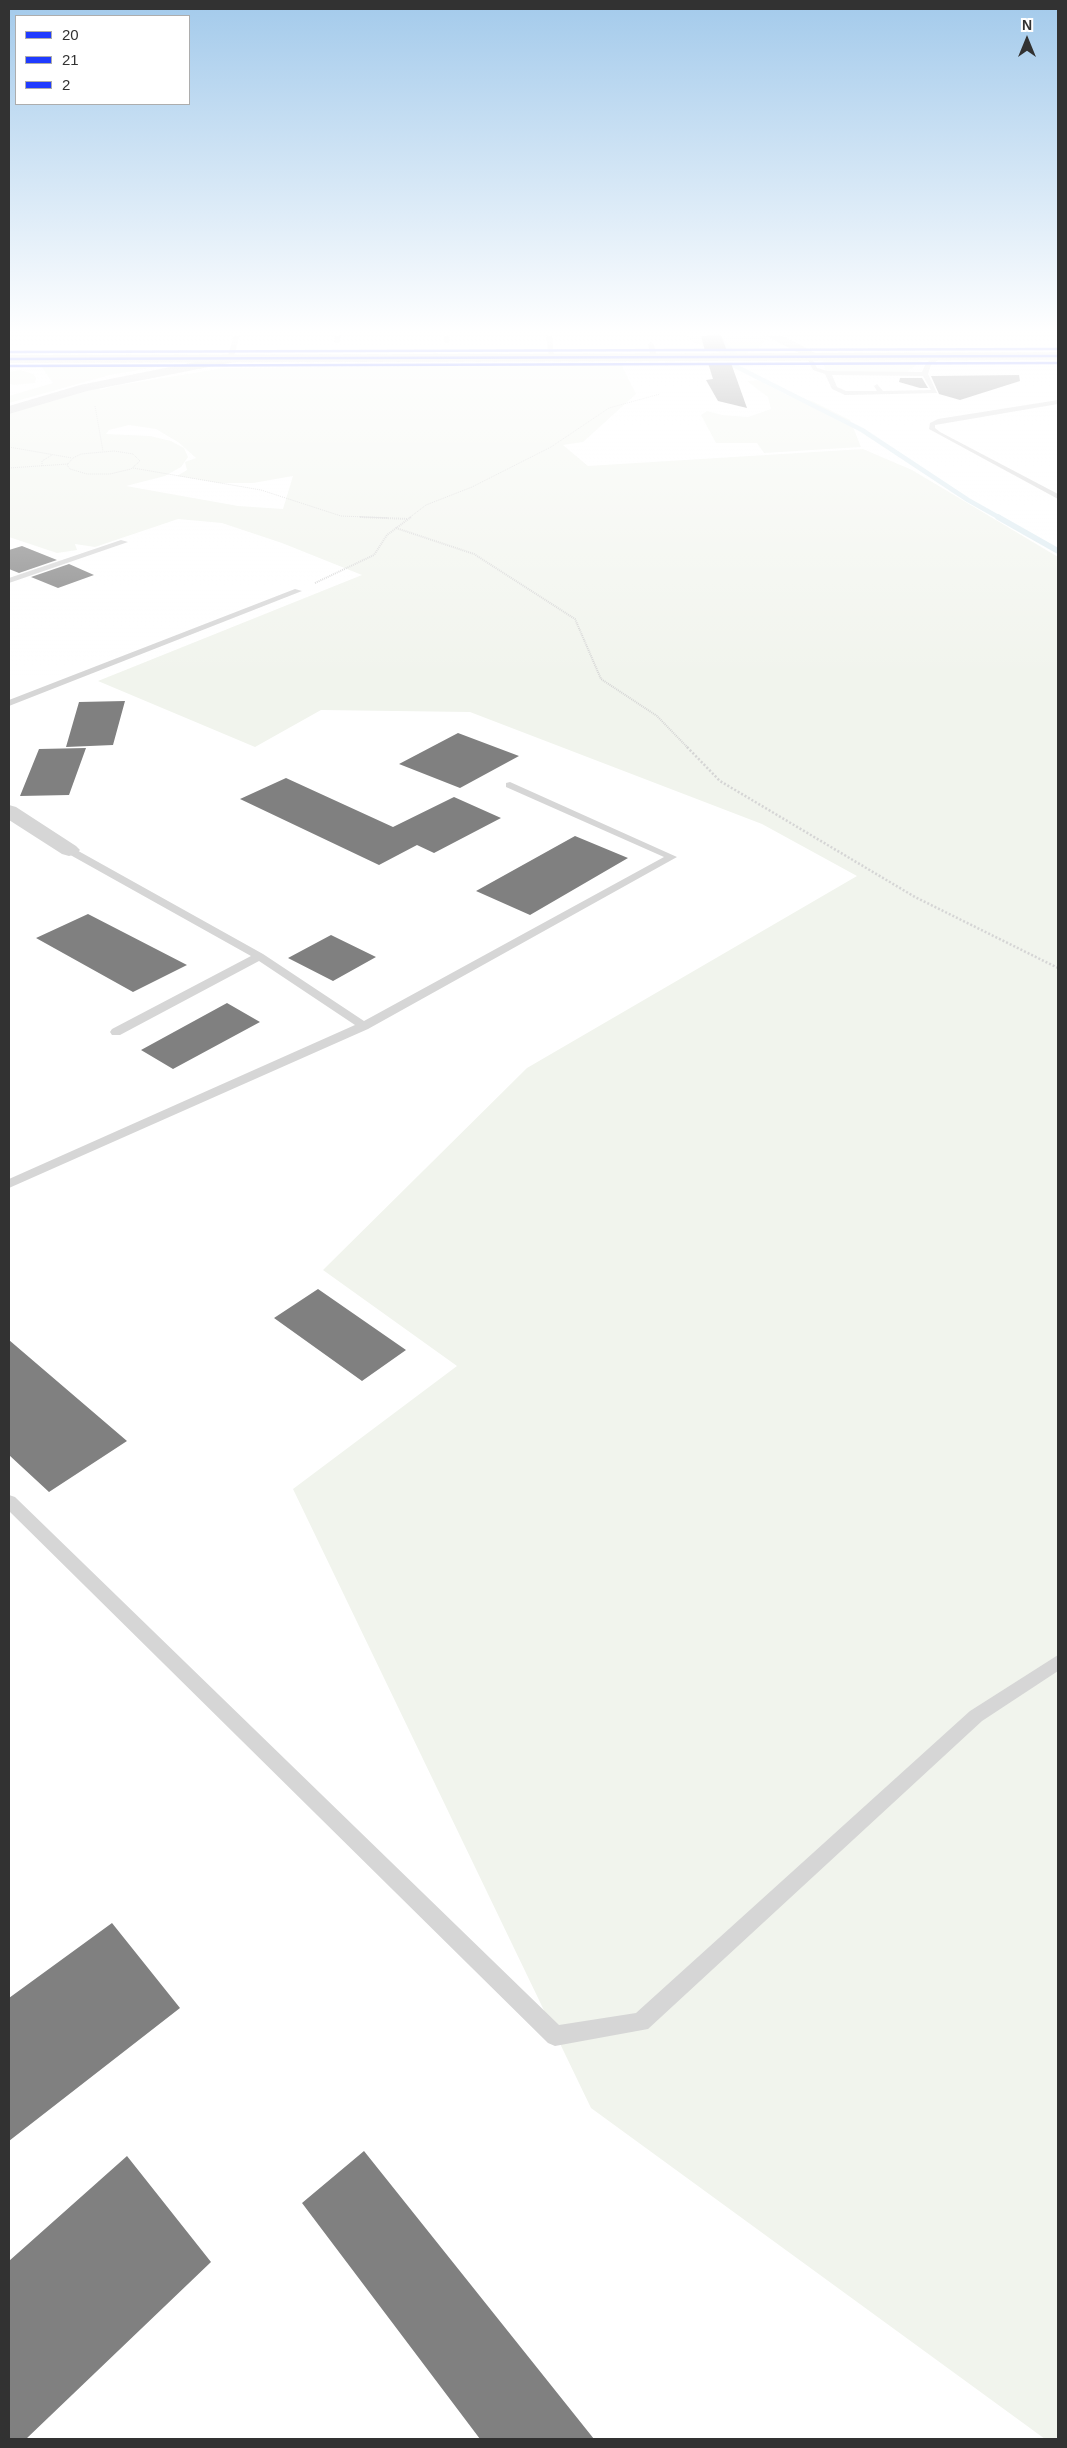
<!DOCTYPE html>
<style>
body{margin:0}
#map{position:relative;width:1067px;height:2448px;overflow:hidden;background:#fff;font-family:Helvetica,sans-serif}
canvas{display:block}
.frame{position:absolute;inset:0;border:10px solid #323232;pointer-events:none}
.legend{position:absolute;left:15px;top:15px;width:175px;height:90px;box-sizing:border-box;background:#fff;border:1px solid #adadad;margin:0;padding:6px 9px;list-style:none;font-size:15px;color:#323232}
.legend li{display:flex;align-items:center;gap:10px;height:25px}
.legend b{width:25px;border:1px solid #adadad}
.north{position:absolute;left:1002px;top:15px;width:50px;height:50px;-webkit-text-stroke:4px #fff;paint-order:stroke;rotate:0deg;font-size:14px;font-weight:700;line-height:20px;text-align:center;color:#323232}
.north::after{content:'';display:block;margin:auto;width:18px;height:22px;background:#323232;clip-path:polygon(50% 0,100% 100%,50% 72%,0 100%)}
</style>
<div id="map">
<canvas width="1067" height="2448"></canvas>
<div class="frame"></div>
<ul class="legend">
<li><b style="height:6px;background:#1f3bff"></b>20</li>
<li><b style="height:6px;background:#1f3bff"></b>21</li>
<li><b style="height:6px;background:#1f3bff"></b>2</li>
</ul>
<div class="north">N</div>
</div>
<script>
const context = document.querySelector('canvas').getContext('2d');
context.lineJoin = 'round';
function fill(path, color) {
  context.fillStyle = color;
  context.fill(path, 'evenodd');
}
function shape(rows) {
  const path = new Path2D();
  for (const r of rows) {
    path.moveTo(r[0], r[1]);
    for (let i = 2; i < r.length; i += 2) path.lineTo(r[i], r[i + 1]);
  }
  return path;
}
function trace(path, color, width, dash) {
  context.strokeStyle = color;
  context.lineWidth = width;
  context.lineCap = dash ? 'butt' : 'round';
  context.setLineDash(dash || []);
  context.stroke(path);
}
fill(shape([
 [686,335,761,335,767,338,758,349,745,353,722,354,693,342],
 [823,361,922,361,907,372,834,372,825,370],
 [51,364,158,364,167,365,110,375,9,403,9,396,53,383,41,366],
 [621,364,636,394,583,442,563,445,588,466,863,449,912,470,1058,557,1058,2439,1045,2439,591,2108,293,1489,457,1366,323,1270,527,1068,857,876,762,824,470,712,321,710,255,747,98,681,362,575,282,543,222,523,178,519,95,547,75,544,77,550,57,553,9,537,9,413,99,387,100,390,114,386,224,368],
 [129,425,156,429,178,442,196,458,185,462,187,470,177,476,219,483,253,483,293,476,283,509,238,506,126,486,165,476,181,467,188,457,184,448,171,441,150,436,106,434,109,430],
 [20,370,33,374,36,378,35,383,13,385,9,383,9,372],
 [758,380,789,396,812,401,850,420,861,447,764,453,757,443,716,443,701,415,707,411,722,415,748,417,771,409,768,397,747,381]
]), '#f1f4ed');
trace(shape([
 [717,335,734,354],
 [733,365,862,430,968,500,1000,518]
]), '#dbeaf0', 4.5);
trace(shape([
 [998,517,1058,551]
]), '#dbeaf0', 5.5);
fill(shape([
 [721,335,727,351,705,351,701,336],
 [708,363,731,363,747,408,718,401,706,380,713,379],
 [1019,375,1020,381,960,400,939,394,931,376],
 [900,378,922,378,928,388,920,388,899,382],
 [22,546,57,560,19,573,9,569,9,550],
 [69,564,94,575,58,588,31,577],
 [125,701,113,745,66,747,79,702],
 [458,733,519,756,460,788,399,764],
 [86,748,69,795,20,796,39,749],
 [286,778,393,827,454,797,501,818,434,853,417,845,379,865,240,799],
 [575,836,628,858,530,915,476,891],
 [88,914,187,965,133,992,36,938],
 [331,935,376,957,333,981,288,958],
 [227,1003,260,1022,173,1069,141,1050],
 [318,1289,406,1350,362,1381,274,1318],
 [9,1340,127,1441,49,1492,9,1455],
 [112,1923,180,2008,9,2141,9,1998],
 [364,2151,594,2439,480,2439,302,2203],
 [127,2156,211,2262,26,2439,9,2439,9,2261]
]), '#808080');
trace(shape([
 [95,406,103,451],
 [9,447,72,458],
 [114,451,133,454,140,461,131,469,110,474,87,474,70,469,67,465,73,458,81,454,114,451],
 [42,466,42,461,52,455],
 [9,468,68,464],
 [133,468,261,490,341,516,388,518],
 [409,518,426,505,472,487,551,447,609,408,660,394]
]), '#d5d5d5', 1, [1, 1]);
trace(shape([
 [360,517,408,519],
 [396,528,474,554,575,619,601,679,657,716,688,748],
 [315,583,374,555,387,535,411,517]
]), '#d5d5d5', 2, [1, 1]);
trace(shape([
 [687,747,720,781,915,897,1058,968]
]), '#d5d5d5', 2.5, [2, 2]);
fill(shape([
 [234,335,240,335,233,359,230,361,227,359,234,335],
 [335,335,341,335,339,343,334,342,335,335],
 [444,335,450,335,449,343,444,342,444,335],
 [546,335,552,335,554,359,549,358,546,335],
 [651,342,654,344,657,358,654,360,651,358,648,344,651,342],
 [806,355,810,355,817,368,828,371,922,372,926,363,939,355,944,356,931,365,928,374,937,393,845,395,832,389,825,374,813,370,806,355],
 [832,375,923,376,931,390,883,391,877,384,874,386,877,391,846,391,837,387,832,375],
 [1058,400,1058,404,935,425,935,428,940,432,1058,494,1058,499,929,429,930,423,938,419,1058,400],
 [121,540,128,542,9,583,9,578,121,540],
 [295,589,302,591,9,706,9,700,295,589],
 [510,782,677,857,368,1029,9,1188,9,1179,355,1025,259,961,120,1035,112,1035,110,1032,112,1029,251,956,65,852,65,848,73,848,263,954,364,1021,664,857,506,787,506,783,510,782],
 [9,1495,15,1497,559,2025,636,2013,970,1711,1058,1655,1058,1671,982,1721,648,2029,555,2046,548,2043,9,1511,9,1495]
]), '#d6d6d6');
fill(shape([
 [230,355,236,359,234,362,87,391,9,414,9,406,80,385,230,355],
 [9,805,16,807,76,846,80,850,76,854,69,856,62,854,9,820,9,805]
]), '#d6d6d6');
fill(shape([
 [764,335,781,335,815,353,1058,352,1058,360,9,363,9,355,799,353,764,335]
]), '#d6d6d6');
trace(shape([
 [9,359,1058,356]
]), '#1f3bff', 2.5);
trace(shape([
 [9,366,1058,363]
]), '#1f3bff', 2.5);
trace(shape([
 [9,352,1058,349]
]), '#1f3bff', 2.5);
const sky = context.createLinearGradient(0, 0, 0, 678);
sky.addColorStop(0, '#a3caeb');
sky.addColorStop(0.49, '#fff');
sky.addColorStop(1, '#ffffff00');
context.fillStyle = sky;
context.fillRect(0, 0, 1067, 678);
</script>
